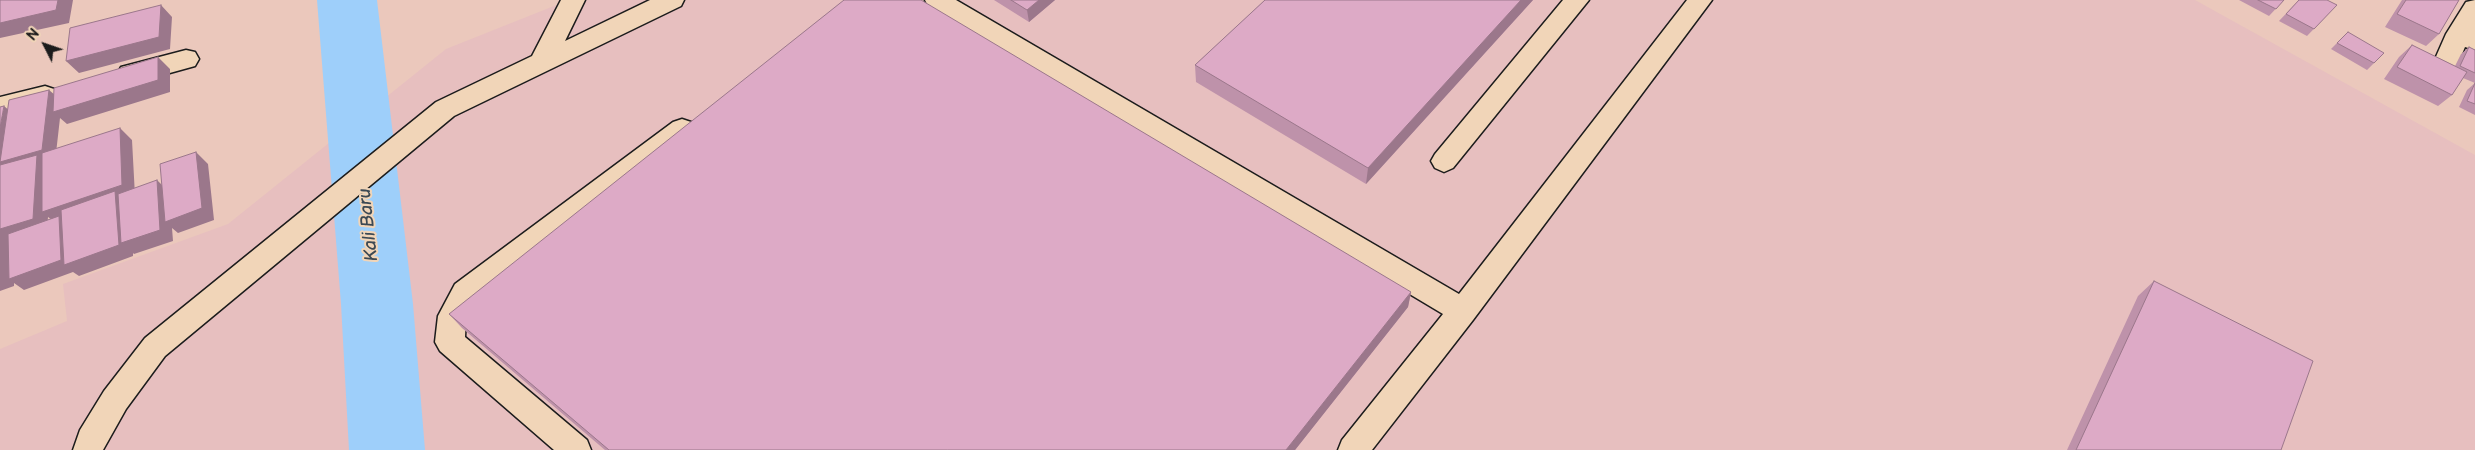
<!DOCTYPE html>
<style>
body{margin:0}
#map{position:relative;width:2475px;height:450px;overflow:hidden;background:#ebc8bc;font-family:"Balsamiq Sans",sans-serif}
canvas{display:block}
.north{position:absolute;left:20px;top:20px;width:50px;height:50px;-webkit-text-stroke:4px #f1d5b8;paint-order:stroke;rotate:311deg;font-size:14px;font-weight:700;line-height:20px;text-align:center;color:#1c1c1c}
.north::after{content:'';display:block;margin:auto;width:18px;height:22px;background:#1c1c1c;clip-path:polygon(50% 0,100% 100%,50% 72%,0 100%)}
</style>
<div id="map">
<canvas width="2475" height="450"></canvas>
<div class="north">N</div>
</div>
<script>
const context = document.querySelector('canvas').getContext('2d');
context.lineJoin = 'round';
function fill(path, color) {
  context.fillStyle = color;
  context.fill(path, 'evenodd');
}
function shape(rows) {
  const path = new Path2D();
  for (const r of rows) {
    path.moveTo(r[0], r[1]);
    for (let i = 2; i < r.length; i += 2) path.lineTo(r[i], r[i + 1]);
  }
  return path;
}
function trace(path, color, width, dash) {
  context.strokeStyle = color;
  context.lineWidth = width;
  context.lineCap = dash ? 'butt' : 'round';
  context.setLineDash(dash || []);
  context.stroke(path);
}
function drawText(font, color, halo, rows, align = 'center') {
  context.font = font + ' "Balsamiq Sans",sans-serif';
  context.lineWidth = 4;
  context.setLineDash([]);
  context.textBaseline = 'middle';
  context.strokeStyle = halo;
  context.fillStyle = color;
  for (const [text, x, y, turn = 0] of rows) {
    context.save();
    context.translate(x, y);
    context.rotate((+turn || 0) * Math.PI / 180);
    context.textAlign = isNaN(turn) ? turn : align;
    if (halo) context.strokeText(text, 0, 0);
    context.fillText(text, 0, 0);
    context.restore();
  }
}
fill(shape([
 [569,0,2195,0,2475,155,2475,450,0,450,0,349,67,321,63,284,228,224,446,49]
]), '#e7bfbf');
fill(shape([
 [317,0,377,0,413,304,425,450,349,450,341,304,317,0]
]), '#9ecffa');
const minor = shape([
 [561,0,585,0,565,41,650,0,684,0,681,6,454,116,165,356,126,409,103,450,73,450,80,430,104,391,145,338,436,102,532,56,561,0],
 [925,0,956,0,1459,294,1687,0,1712,0,1473,320,1372,450,1338,450,1342,440,1443,314,928,6,925,0],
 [1563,0,1589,0,1453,168,1444,172,1435,168,1431,161,1435,154,1563,0],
 [2475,0,2475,50,2465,47,2453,75,2444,77,2435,75,2431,68,2446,34,2466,2,2475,0],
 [186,50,195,52,199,59,195,66,130,84,121,81,117,74,121,67,186,50],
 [45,86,54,89,58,96,54,103,0,117,0,97,45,86],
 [682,119,691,122,695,129,691,136,475,302,466,317,465,337,587,440,591,450,554,450,440,351,435,342,438,316,455,284,673,122,682,119]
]);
trace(minor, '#1c1c1c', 3);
fill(minor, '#f1d5b8');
fill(shape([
 [994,0,1055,0,1029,22],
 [1265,0,1533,0,1366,184,1196,82,1195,65],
 [2239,0,2284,0,2269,16],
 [2299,0,2337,5,2307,36,2279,21],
 [2402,0,2459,0,2439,34,2426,46,2385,27],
 [2348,32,2374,63,2367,70,2331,49],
 [2412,45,2455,66,2461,54,2469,47,2475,50,2475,115,2459,107,2467,90,2475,83,2463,78,2452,95,2438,106,2384,79,2399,57],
 [2154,281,2281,450,2067,450,2138,296],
 [1411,292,1408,307,1295,450,605,450,462,328,449,314]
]), '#be92aa');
fill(shape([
 [58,0,73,0,69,23,0,38,0,23],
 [1039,0,1055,0,1029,22,1027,10],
 [1521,0,1533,0,1366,184,1368,168],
 [161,5,172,17,170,49,79,73,66,61],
 [158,57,170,69,170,92,67,124,60,118,55,162,120,128,132,140,135,196,157,180,169,192,196,152,208,164,214,220,178,233,172,228,173,241,134,254,133,253,133,256,79,276,73,272,24,290,14,283,14,286,0,291,0,128,4,106,18,118,49,90,62,101],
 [48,217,56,223,47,230],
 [1411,292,1408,307,1295,450,1286,450]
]), '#9b778b');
const building = shape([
 [0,0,58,0,56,10,0,23,0,0],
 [844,0,921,0,1411,292,1286,450,609,450,449,314,844,0],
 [1011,0,1039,0,1027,10,1011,0],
 [1265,0,1521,0,1368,168,1195,65,1265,0],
 [2258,0,2284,0,2276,9,2258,0],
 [2299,0,2327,0,2337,5,2314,29,2286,14,2299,0],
 [2406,0,2459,0,2439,34,2397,14,2406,0],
 [161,5,159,37,66,61,70,28,161,5],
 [2348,32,2384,53,2374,63,2337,43,2348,32],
 [2412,45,2467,72,2452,95,2397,67,2412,45],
 [2469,47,2475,50,2475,73,2460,66,2469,47],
 [158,57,158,80,53,112,54,88,158,57],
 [2475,83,2475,104,2467,101,2475,83],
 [49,90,42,150,0,162,9,100,49,90],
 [4,106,0,128,0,107,4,106],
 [120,128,122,185,42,212,42,153,120,128],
 [196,152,202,208,165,222,160,164,196,152],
 [37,155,33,219,0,229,0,165,37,155],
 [157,180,160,230,121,243,118,194,157,180],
 [115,191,119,245,64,265,61,210,115,191],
 [59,216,61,260,9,279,8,234,59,216],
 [2154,281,2313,361,2281,450,2076,450,2154,281]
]);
fill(building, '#ddaac6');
trace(building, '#9b778b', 1);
drawText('italic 18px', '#3c4954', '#f1d5b8', [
 ["Kali Baru",369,225,-96]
]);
</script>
